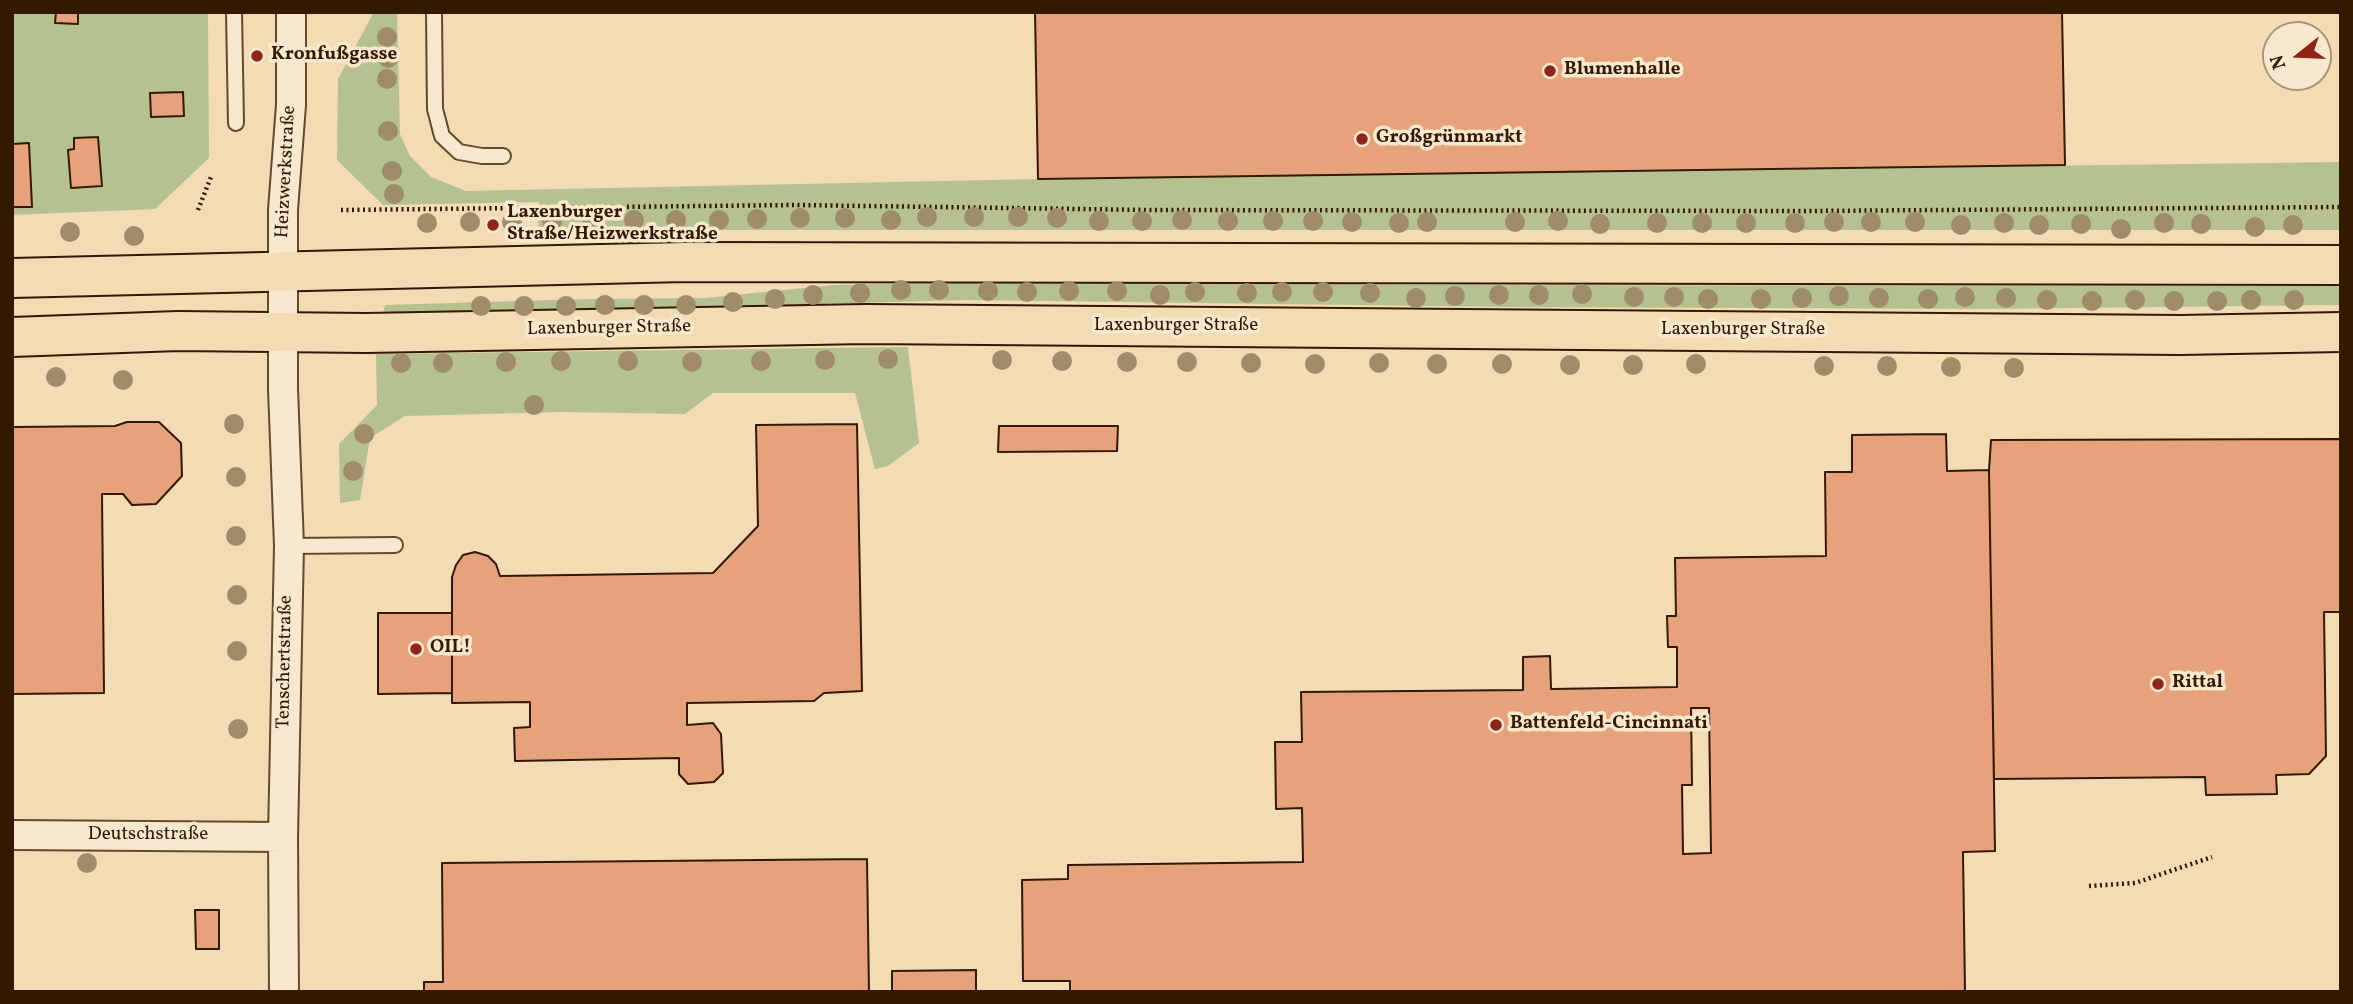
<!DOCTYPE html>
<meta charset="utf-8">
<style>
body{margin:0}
#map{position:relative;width:2353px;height:1004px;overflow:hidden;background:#f3dbb4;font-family:Vollkorn,serif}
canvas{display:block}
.frame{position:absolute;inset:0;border:14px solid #331900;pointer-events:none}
.north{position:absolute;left:2262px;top:21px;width:70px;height:70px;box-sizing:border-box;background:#f7e8ce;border:2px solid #a9957c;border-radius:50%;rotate:252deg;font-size:19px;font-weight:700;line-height:28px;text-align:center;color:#331900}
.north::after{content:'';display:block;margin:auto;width:24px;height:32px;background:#8f2418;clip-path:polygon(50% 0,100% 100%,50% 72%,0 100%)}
</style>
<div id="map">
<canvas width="2353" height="1004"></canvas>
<div class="frame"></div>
<div class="north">N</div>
</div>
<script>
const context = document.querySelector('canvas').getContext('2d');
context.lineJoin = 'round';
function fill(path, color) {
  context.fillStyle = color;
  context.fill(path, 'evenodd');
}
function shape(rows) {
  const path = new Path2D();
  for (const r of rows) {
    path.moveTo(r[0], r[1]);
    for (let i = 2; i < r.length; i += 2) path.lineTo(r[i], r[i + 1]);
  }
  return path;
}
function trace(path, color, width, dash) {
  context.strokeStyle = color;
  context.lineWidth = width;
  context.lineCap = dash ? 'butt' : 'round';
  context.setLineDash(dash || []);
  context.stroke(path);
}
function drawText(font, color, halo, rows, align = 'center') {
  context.font = font + ' Vollkorn,serif';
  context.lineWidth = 7;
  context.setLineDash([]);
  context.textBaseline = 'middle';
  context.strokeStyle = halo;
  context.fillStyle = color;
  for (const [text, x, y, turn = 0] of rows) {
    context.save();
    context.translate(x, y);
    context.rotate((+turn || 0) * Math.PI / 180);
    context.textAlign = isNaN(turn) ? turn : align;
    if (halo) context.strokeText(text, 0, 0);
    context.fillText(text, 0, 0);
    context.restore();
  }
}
fill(shape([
 [12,12,208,12,209,158,155,209,12,215],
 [374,12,397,12,400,134,410,156,431,177,466,191,1038,179,2341,162,2341,230,538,230,539,202,383,205,337,160,338,79],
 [1011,282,1444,285,2341,286,2341,305,1987,309,1508,307,967,300,819,304,722,313,383,313,385,305,586,299,706,298,833,285],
 [908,347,919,443,888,466,875,469,855,393,713,393,685,414,562,412,405,416,370,438,360,500,340,503,339,444,377,405,376,354]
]), '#b6c190');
const building = shape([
 [56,12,78,12,78,24,55,23,56,12],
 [1035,12,2062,12,2065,165,1038,179,1035,12],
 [183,92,184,116,151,117,150,93,183,92],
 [98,137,102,186,71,188,68,150,74,149,74,138,98,137],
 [29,143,32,207,12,207,12,144,29,143],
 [127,422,159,422,181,443,182,476,156,504,132,505,123,494,102,494,104,693,12,694,12,427,115,426,127,422],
 [857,424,862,691,824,693,814,701,687,703,687,725,713,723,721,734,723,773,714,782,688,784,679,774,679,758,515,761,514,728,530,727,530,702,452,703,452,577,456,565,463,555,475,552,488,556,496,564,500,576,713,573,758,526,756,425,857,424],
 [999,426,1118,426,1117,451,998,452,999,426],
 [1946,434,1947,471,1989,470,1995,851,1963,852,1965,992,1070,992,1070,981,1023,981,1022,880,1068,879,1068,865,1303,862,1302,808,1276,809,1275,742,1302,742,1301,692,1523,690,1523,657,1550,656,1551,689,1677,687,1677,647,1668,647,1667,616,1676,616,1675,558,1826,556,1825,472,1852,472,1852,435,1946,434],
 [1691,708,1709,708,1711,853,1683,854,1682,785,1692,785,1691,708],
 [2341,439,2341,612,2324,612,2326,756,2309,774,2276,775,2277,794,2206,795,2205,777,1994,779,1989,470,1991,440,2341,439],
 [378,613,452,613,452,693,378,694,378,613],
 [867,859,869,992,424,992,424,982,443,982,442,863,867,859],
 [195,910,219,910,219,949,196,949,195,910],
 [976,970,976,992,892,992,892,971,976,970]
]);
fill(building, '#e6a27b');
trace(building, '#331900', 2);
const lane = shape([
 [234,12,236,123],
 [434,12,435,109,442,136,459,152,482,156,503,156],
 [289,546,395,545]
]);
const street = shape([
 [12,835,283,837],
 [284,992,283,837,289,546,283,389,283,210,291,105,291,12]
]);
const primary = shape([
 [12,278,685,262,2341,265],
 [12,337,178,331,366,333,866,324,2180,335,2341,332]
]);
trace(lane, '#634a2d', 18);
trace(street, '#634a2d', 32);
trace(primary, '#331900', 42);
trace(shape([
 [198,210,211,177],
 [341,210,795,205,1152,210,1806,211,2341,207],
 [2089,886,2135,883,2212,857]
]), '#331900', 4.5, [2, 3.5]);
trace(lane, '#f7e8ce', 14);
trace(street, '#f7e8ce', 28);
trace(primary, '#f3dbb4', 38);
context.fillStyle = '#9f8c69';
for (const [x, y] of [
 [387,37],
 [388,58],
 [387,79],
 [388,131],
 [392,171],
 [394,194],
 [927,217],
 [974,217],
 [1018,217],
 [800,218],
 [845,218],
 [1057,218],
 [757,219],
 [634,220],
 [676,220],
 [719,220],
 [891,220],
 [1182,220],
 [552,221],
 [593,221],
 [1099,221],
 [1142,221],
 [1228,221],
 [1273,221],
 [1313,221],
 [1558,221],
 [470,222],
 [512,222],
 [1352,222],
 [1427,222],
 [1515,222],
 [1834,222],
 [1871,222],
 [1915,222],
 [427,223],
 [1399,223],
 [1657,223],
 [1702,223],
 [1746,223],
 [1795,223],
 [2004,223],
 [2164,223],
 [1600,224],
 [2081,224],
 [2201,224],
 [1961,225],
 [2039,225],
 [2293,225],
 [2255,227],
 [2121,229],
 [70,232],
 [134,236],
 [901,290],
 [939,290],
 [988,291],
 [1069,291],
 [1117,291],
 [1027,292],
 [1195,292],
 [1282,292],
 [1323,292],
 [860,293],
 [1247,293],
 [1370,293],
 [1582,294],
 [813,295],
 [1160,295],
 [1499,295],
 [1539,295],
 [1455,296],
 [1839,296],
 [1634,297],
 [1674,297],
 [1965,297],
 [1416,298],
 [1802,298],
 [1879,298],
 [2006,298],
 [775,299],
 [1708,299],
 [1761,299],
 [1928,299],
 [2047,300],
 [2135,300],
 [2251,300],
 [2294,300],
 [2092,301],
 [2174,301],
 [2217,301],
 [733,302],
 [605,305],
 [644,305],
 [686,305],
 [481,306],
 [524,306],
 [566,306],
 [888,359],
 [825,360],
 [1002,360],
 [561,361],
 [628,361],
 [761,361],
 [1062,361],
 [506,362],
 [692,362],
 [1127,362],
 [1187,362],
 [401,363],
 [443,363],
 [1251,363],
 [1379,363],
 [1315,364],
 [1437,364],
 [1502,364],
 [1696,364],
 [1570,365],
 [1633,365],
 [1824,366],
 [1887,366],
 [1951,367],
 [2014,368],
 [56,377],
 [123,380],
 [534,405],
 [234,424],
 [364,434],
 [353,471],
 [236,477],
 [236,536],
 [237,595],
 [237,651],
 [238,729],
 [87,863]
]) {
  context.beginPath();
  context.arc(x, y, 10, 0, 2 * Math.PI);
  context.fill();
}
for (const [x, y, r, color] of [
 [257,56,7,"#8f2418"],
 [1550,71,7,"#8f2418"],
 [1362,139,7,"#8f2418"],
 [493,225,7,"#8f2418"],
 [416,649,7,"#8f2418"],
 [2158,684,7,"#8f2418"],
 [1496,725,7,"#8f2418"]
]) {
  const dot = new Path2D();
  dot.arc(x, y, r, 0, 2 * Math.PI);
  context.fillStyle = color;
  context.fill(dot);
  trace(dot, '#f7e8ce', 2.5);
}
drawText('bold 19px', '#331900', '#f7e8ce', [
 ["Kronfußgasse",271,56],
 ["Blumenhalle",1564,71],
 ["Großgrünmarkt",1376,139],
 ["Laxenburger",507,214],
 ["Straße/Heizwerkstraße",507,236],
 ["OIL!",430,649],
 ["Rittal",2172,684],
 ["Battenfeld-Cincinnati",1510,725]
], 'left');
drawText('19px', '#331900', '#f7e8ce', [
 ["Heizwerkstraße",287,172,-87],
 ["Laxenburger Straße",1176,327],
 ["Laxenburger Straße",609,329,-1],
 ["Laxenburger Straße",1743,331],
 ["Tenschertstraße",286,662,-89],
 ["Deutschstraße",148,836]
]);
</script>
